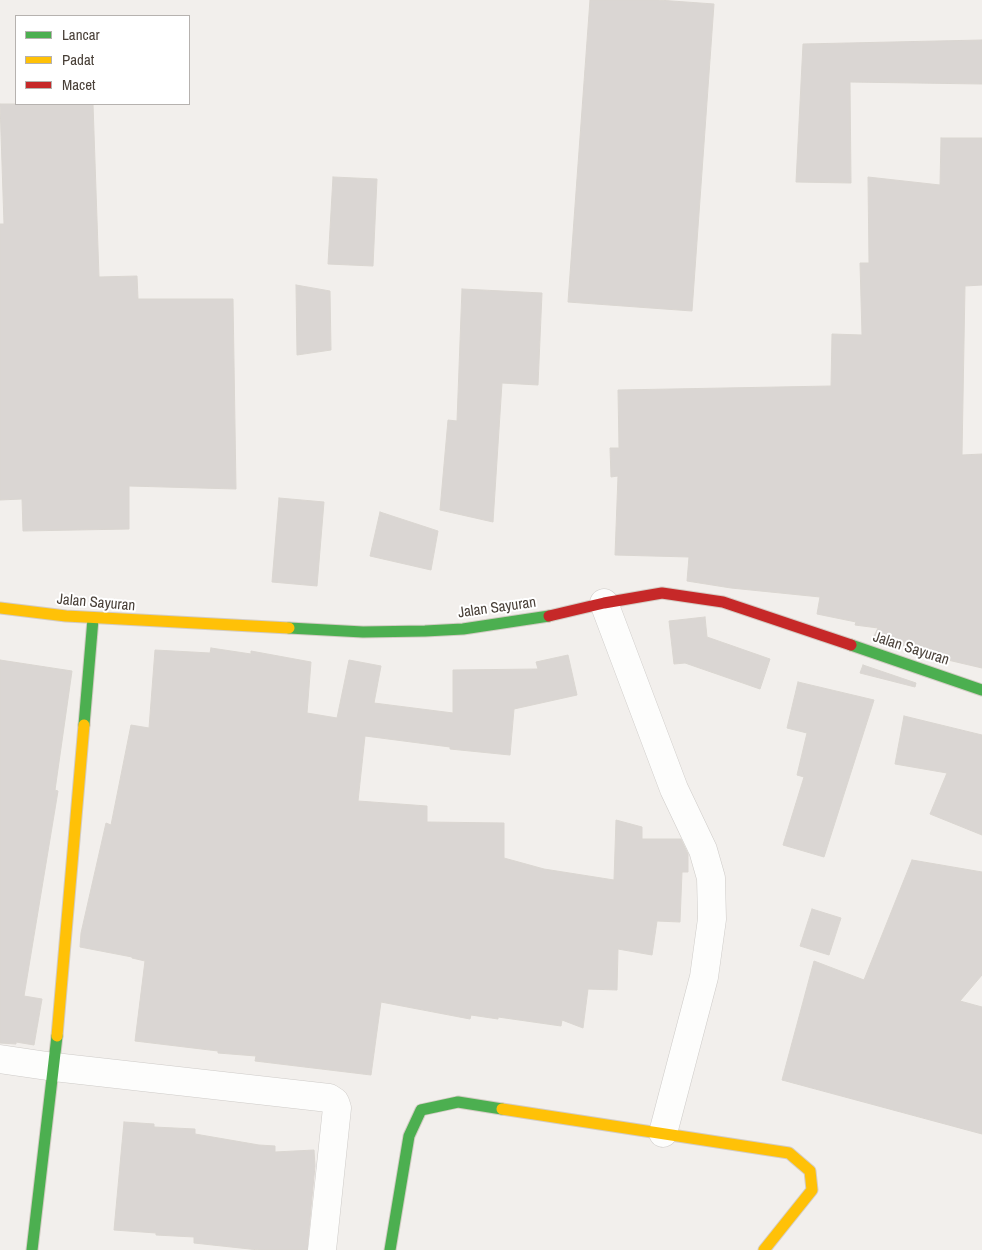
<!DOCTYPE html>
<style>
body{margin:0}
#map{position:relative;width:982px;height:1250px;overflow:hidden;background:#f2efec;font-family:"Archivo Narrow",sans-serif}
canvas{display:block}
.legend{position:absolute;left:15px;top:15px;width:175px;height:90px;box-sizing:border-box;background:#fff;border:1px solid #b6b2af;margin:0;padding:6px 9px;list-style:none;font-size:15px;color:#483f37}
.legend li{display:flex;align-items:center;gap:10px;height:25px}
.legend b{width:25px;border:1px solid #b6b2af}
</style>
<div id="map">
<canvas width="982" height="1250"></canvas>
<ul class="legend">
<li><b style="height:6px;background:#4caf50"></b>Lancar</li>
<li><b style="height:6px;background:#ffc107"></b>Padat</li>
<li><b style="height:6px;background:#c62828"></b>Macet</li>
</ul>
</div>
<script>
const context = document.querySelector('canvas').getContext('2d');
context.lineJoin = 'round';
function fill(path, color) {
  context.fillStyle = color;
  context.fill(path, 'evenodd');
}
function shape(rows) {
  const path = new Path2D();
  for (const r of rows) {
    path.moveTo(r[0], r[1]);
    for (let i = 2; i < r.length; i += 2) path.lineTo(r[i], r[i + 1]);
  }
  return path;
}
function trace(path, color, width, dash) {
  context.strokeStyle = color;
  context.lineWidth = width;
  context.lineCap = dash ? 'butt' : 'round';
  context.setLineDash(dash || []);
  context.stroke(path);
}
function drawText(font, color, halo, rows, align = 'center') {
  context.font = font + ' "Archivo Narrow",sans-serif';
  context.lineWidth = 4;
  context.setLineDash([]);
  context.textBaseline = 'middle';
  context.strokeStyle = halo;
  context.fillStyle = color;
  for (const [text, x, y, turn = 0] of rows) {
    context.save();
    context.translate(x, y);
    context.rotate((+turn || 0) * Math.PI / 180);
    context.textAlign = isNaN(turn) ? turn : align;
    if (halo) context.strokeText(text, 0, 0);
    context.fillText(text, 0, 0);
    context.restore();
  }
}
const building = shape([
 [590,0,658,0,714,4,692,311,568,302,590,0],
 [982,40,982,84,850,82,851,183,796,182,803,44,982,40],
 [0,104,93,104,99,277,137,276,138,299,233,299,236,489,129,486,129,529,23,531,22,499,0,500,0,224,4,224,0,104],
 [941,138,982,138,982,285,965,286,962,455,982,454,982,668,935,657,874,636,878,628,855,625,856,622,817,614,820,597,731,588,687,581,689,557,615,555,618,476,611,477,610,448,619,448,618,390,831,386,832,334,862,335,860,263,869,263,868,177,940,185,941,138],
 [333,177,377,179,373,266,328,264,333,177],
 [296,285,330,291,331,350,297,355,296,285],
 [462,289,542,293,538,385,502,383,493,522,440,510,448,420,457,421,462,289],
 [279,498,324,502,317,586,272,582,279,498],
 [380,512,438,531,431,570,370,556,380,512],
 [705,617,707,637,770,659,760,689,685,663,674,664,669,621,705,617],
 [211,648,251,654,251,651,311,662,307,713,337,718,349,660,381,666,374,703,453,713,453,670,538,669,536,662,568,655,577,695,514,709,510,755,450,749,450,747,365,736,358,801,427,806,427,822,504,823,504,858,544,869,614,880,616,820,642,827,642,839,681,839,688,854,688,872,682,872,680,922,657,921,652,955,618,949,617,990,588,989,583,1028,562,1020,561,1026,498,1017,498,1019,471,1015,470,1019,381,1002,371,1075,255,1061,256,1056,218,1053,218,1051,135,1041,145,961,132,958,132,957,80,947,81,933,106,823,111,825,131,725,149,728,155,650,210,653,211,648],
 [0,660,72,671,55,790,58,791,24,996,42,999,34,1045,16,1042,16,1044,0,1043,0,660],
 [863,665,916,683,915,687,860,673,863,665],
 [798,682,874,700,824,857,783,845,804,777,797,775,807,733,787,728,798,682],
 [904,716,982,735,982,835,930,814,947,773,895,764,904,716],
 [912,860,982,872,982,975,960,1001,982,1007,982,1134,782,1080,814,961,864,980,912,860],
 [812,909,841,918,829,955,800,946,812,909],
 [124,1122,154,1124,154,1127,195,1129,195,1134,259,1145,275,1146,275,1152,314,1150,315,1166,307,1250,259,1250,194,1243,194,1237,156,1235,156,1233,114,1230,124,1122]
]);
fill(building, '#dad6d3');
trace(building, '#dad6d1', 1);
const street = shape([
 [604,603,674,789,703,850,711,878,712,919,704,977,663,1133],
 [0,1059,54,1067,329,1098,335,1102,337,1108,322,1250]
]);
const fast = shape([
 [289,628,363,632,425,631,463,629,549,616],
 [851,645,982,690],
 [84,725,93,619],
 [32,1250,57,1036],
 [390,1250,409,1136,421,1110,458,1102,502,1109]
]);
const slow = shape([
 [0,608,66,616,289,628],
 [57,1036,84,725],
 [502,1109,789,1153,810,1171,812,1190,764,1250]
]);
const jam = shape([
 [549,616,604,603,662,593,723,602,851,645]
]);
trace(street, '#cecbc8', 29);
trace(fast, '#d3ccc4', 13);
trace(slow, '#d3ccc4', 13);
trace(jam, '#d3ccc4', 13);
trace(street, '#fdfdfc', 28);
trace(fast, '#4caf50', 11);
trace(slow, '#ffc107', 11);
trace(jam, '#c62828', 11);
drawText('15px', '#483f37', '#fff', [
 ["Jalan Sayuran",96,603,5],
 ["Jalan Sayuran",497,608,-8],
 ["Jalan Sayuran",911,649,18]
]);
</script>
